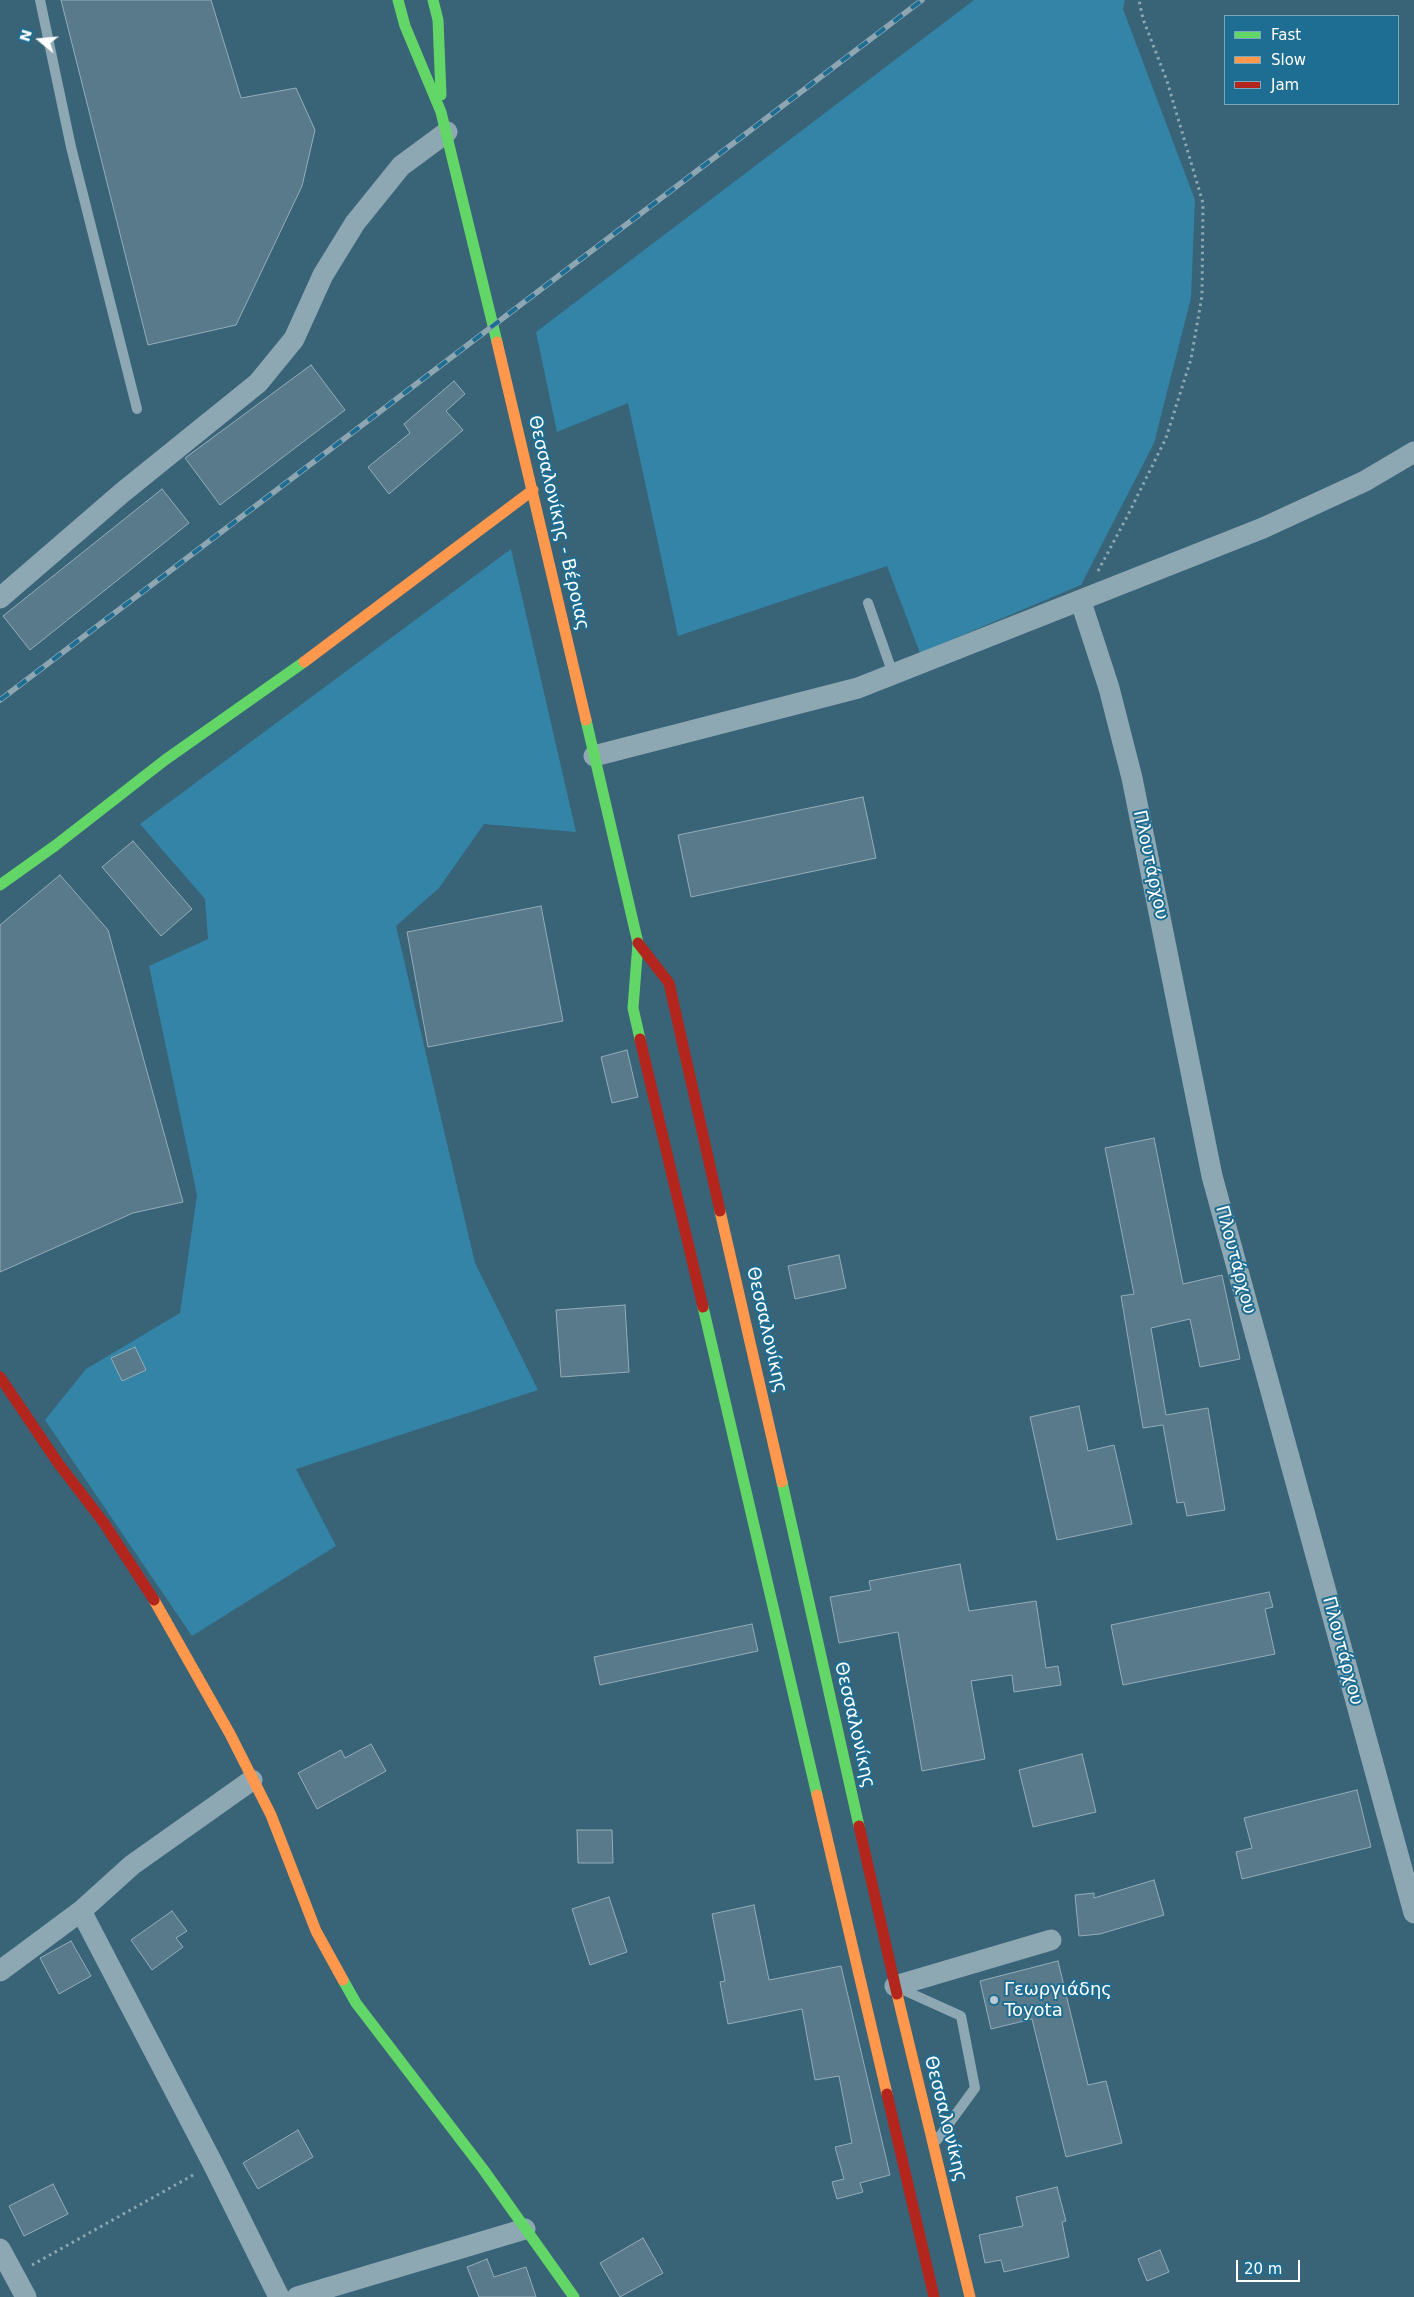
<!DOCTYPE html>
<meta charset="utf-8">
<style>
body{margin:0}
#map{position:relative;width:1414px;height:2297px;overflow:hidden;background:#396377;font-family:"DejaVu Sans",sans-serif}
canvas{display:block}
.legend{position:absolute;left:1224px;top:15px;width:175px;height:90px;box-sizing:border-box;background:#1e6d92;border:1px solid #78a7be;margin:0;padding:6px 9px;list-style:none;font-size:15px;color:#fff}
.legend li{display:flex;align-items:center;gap:10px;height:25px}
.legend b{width:25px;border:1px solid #78a7be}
.north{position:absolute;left:15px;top:15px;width:50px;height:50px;-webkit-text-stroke:4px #1e6d92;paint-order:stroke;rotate:287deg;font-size:14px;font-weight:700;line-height:20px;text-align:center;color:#fff}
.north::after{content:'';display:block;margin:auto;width:18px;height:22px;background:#fff;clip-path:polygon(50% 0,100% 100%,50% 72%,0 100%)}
.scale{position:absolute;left:1236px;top:2260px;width:64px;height:22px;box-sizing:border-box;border:2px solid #fff;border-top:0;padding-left:6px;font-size:15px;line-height:18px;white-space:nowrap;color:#fff;-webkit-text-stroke:4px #1e6d92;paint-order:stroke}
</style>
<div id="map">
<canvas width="1414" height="2297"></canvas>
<ul class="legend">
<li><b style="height:6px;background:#63d668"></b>Fast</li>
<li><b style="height:6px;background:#ff974d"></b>Slow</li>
<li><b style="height:6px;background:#b3261e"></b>Jam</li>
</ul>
<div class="north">N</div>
<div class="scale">20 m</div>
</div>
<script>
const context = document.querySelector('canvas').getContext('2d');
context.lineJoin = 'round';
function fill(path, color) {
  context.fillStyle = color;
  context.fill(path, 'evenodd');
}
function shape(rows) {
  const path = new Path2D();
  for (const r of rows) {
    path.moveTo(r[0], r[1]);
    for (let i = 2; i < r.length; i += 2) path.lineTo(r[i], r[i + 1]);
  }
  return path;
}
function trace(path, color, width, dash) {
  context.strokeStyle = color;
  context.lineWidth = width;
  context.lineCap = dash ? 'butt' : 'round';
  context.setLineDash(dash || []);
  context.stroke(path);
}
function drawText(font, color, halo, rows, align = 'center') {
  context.font = font + ' "DejaVu Sans",sans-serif';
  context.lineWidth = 4;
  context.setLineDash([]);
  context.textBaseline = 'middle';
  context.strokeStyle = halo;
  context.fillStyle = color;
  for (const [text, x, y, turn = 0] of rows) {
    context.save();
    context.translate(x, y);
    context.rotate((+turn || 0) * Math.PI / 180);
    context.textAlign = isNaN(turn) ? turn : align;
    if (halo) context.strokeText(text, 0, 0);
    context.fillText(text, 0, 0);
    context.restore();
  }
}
fill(shape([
 [974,0,1125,0,1123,9,1195,200,1191,298,1154,443,1081,585,920,653,887,566,678,636,628,403,557,432,536,332],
 [511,549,576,832,484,824,439,888,396,926,475,1263,538,1390,296,1469,336,1546,192,1636,45,1420,86,1369,180,1313,197,1195,149,966,208,939,205,899,140,824]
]), '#3384a7');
const building = shape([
 [61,0,211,0,241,98,296,88,315,130,302,186,236,325,148,345,61,0],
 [311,365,345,410,220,505,185,458,311,365],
 [454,381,465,394,446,411,463,430,389,494,368,467,410,433,404,424,454,381],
 [162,489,189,523,30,650,3,616,162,489],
 [863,797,876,858,691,897,678,835,863,797],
 [133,841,192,909,161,936,102,867,133,841],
 [60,875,108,930,183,1202,133,1213,0,1272,0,925,60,875],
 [541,906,563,1021,428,1047,407,932,541,906],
 [627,1050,638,1097,612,1103,601,1057,627,1050],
 [1154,1138,1183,1284,1222,1275,1240,1359,1200,1367,1190,1319,1151,1328,1166,1415,1208,1408,1225,1510,1187,1516,1184,1502,1177,1503,1163,1425,1143,1428,1121,1296,1134,1294,1105,1148,1154,1138],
 [839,1255,846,1288,795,1299,788,1266,839,1255],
 [625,1305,629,1372,561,1377,556,1310,625,1305],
 [135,1347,146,1370,122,1381,111,1358,135,1347],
 [1079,1406,1088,1451,1114,1445,1132,1524,1057,1540,1030,1417,1079,1406],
 [960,1564,969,1611,1036,1601,1046,1668,1058,1666,1061,1685,1014,1692,1012,1675,971,1681,985,1759,922,1771,898,1632,839,1643,830,1597,871,1590,869,1581,960,1564],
 [1269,1592,1273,1607,1265,1609,1275,1654,1123,1685,1111,1625,1269,1592],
 [752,1624,758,1651,600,1685,594,1657,752,1624],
 [371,1744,386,1771,317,1809,298,1773,341,1750,345,1758,371,1744],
 [1082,1754,1096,1812,1033,1827,1019,1770,1082,1754],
 [1357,1790,1371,1847,1242,1879,1236,1852,1252,1848,1244,1818,1357,1790],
 [577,1830,612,1830,613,1863,578,1863,577,1830],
 [1154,1880,1164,1915,1100,1934,1079,1936,1075,1895,1094,1893,1094,1898,1154,1880],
 [609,1897,627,1952,590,1965,572,1909,609,1897],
 [754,1905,769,1980,841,1966,890,2175,860,2183,863,2192,837,2199,832,2182,844,2179,835,2147,852,2143,839,2076,815,2080,802,2009,728,2024,720,1982,725,1981,712,1914,754,1905],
 [172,1911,187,1931,176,1938,183,1947,152,1970,131,1940,172,1911],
 [71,1941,91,1976,59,1994,40,1958,71,1941],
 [1058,1961,1088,2085,1106,2081,1122,2143,1066,2157,1032,2019,991,2029,980,1981,1058,1961],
 [298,2130,313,2157,258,2189,243,2163,298,2130],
 [53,2184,68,2214,24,2236,9,2206,53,2184],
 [1057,2187,1066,2221,1062,2222,1069,2257,1004,2272,1001,2260,985,2263,979,2235,1023,2226,1016,2197,1057,2187],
 [643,2238,663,2273,620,2297,600,2263,643,2238],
 [1160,2250,1169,2272,1147,2281,1138,2259,1160,2250],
 [487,2259,494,2277,526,2267,536,2297,479,2297,467,2267,487,2259]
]);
fill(building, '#587a8a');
trace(building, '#95adb8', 1);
trace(shape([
 [1098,571,1128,515,1166,438,1191,359,1202,296,1203,203,1167,81,1143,19,1139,0],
 [32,2265,195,2174]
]), '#8da8b3', 3, [2.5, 4]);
trace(shape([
 [40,0,71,147,137,409],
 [868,603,893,674],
 [899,1988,961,2016,975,2088,937,2140]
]), '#8da8b3', 10);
trace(shape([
 [0,598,123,492,258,383,294,339,323,275,355,223,401,166,447,132],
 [1081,602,1109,688,1132,778,1212,1176,1414,1913],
 [594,756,858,688,1263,528,1365,481,1414,452],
 [81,1911,213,2164,279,2297],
 [0,1971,81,1911,132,1865,252,1780],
 [895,1986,1051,1940],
 [0,2249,26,2297],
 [297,2297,525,2229]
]), '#8da8b3', 21);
trace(shape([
 [398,0,405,26,441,112,497,342],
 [433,0,438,20,441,95],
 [586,720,638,943,633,1008,640,1039],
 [0,885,56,845,165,760,304,662],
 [703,1307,817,1795],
 [782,1482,859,1826],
 [343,1980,356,2003,483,2169,574,2297]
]), '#63d668', 11);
trace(shape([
 [497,342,586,720],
 [304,662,533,490],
 [720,1211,782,1482],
 [154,1600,230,1734,271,1815,316,1931,343,1980],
 [817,1795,887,2094],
 [897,1994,970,2297]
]), '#ff974d', 11);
trace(shape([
 [638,943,669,983,720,1211],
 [640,1039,703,1307],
 [0,1377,58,1463,104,1523,154,1600],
 [859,1826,897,1994],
 [887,2094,934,2297]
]), '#b3261e', 11);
const rail = shape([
 [0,700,922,0]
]);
trace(rail, '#8da6b2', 5.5);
trace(rail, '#1e6d92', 4, [11]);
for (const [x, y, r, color] of [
 [994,2000,5,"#bac8cf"]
]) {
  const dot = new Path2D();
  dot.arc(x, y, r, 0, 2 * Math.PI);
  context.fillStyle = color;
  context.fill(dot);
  trace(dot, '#1e6d92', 2);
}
drawText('18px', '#fff', '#1e6d92', [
 ["Θεσσαλονίκης - Βέροιας",558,523,77],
 ["Πλουτάρχου",1150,865,78],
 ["Πλουτάρχου",1235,1260,75],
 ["Θεσσαλονίκης",766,1330,77],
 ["Πλουτάρχου",1342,1651,75],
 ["Θεσσαλονίκης",854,1725,77],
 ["Θεσσαλονίκης",945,2119,76]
]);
drawText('18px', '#fff', '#1e6d92', [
 ["Γεωργιάδης",1004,1990],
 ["Toyota",1004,2011]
], 'left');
</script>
